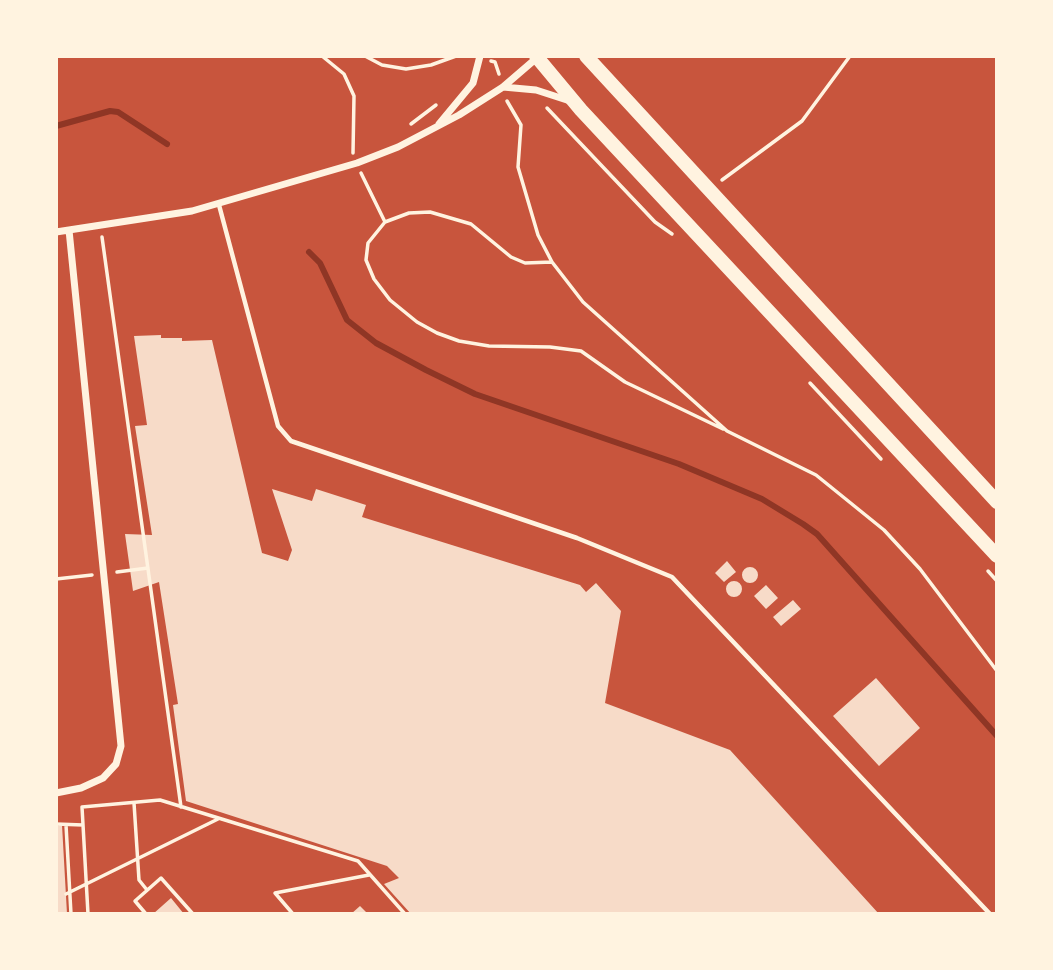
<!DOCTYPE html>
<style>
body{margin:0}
#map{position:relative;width:1053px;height:970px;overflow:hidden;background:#c8553d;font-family:"Exo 2",sans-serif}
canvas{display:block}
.frame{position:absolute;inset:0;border:58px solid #fff3e0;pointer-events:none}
</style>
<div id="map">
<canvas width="1053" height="970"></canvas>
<div class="frame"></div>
</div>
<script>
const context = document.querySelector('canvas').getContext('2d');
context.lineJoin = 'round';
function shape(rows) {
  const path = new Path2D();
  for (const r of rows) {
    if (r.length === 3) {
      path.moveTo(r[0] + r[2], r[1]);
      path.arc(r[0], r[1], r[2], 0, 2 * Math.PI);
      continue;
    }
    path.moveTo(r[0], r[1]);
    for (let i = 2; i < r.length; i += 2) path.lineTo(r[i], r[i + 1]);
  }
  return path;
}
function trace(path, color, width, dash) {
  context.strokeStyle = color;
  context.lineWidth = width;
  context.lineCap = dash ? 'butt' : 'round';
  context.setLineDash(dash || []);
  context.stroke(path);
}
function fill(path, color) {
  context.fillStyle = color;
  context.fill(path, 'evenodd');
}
trace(shape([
 [56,126,110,111,118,112,167,144],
 [309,252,320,263,347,320,376,343,426,370,475,394,679,464,762,499,803,524,817,534,997,736]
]), '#8f3625', 6);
fill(shape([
 [161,335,161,338,182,338,182,341,212,340,262,553,288,561,292,550,272,489,312,501,316,489,366,505,362,517,580,585,586,592,596,583,621,611,605,703,730,750,879,914,411,914,384,884,399,878,387,866,186,801,173,705,178,704,159,582,133,591,125,534,152,535,135,426,147,425,134,336],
 [727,561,736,572,724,582,715,573],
 [750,575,8],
 [734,589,8],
 [766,585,778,598,766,609,754,596],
 [793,600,801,609,781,626,773,617],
 [876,678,920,728,879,766,833,716],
 [62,825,67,914,56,914,56,826],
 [171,898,184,914,153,914],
 [360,906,368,914,351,914]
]), '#f7dbc8');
trace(shape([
 [322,56,344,74,354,96,353,153],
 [365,56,382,65,406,69,431,65,456,56],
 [491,61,495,62,499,74],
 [507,101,521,125,518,167,538,235,552,262,583,302,727,431,816,475,884,530,920,569,997,671],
 [547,108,655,222,672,234],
 [411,124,436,105],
 [361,173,385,222],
 [722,180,802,121,850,56],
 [102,237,181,807],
 [552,262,525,263,511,257,471,224,430,212,409,213,385,222,368,243,366,260,374,279,390,300,417,322,437,333,459,341,489,346,550,347,581,351,625,382,723,429],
 [810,383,881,459],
 [988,571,997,581],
 [117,572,148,568],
 [56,579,92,575],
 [134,803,139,880,147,890],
 [56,824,83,825],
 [66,825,71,914],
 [66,894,218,819],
 [88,914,82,807,160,800,358,861,405,914],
 [146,914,135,901,161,878,193,914],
 [293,914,275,893,369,875]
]), '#fff3e0', 3.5);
trace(shape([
 [219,205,278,426,291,441,577,538,672,577,990,914]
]), '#fff3e0', 4.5);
trace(shape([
 [503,87,536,90,570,101],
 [439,124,473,83,480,56],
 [56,232,192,211,357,163,398,147,459,115,503,87,539,56],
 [56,793,81,788,103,778,116,764,121,746,69,230]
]), '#fff3e0', 7);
trace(shape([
 [536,56,581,110,997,556],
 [586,56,997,502]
]), '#fff3e0', 14);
</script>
